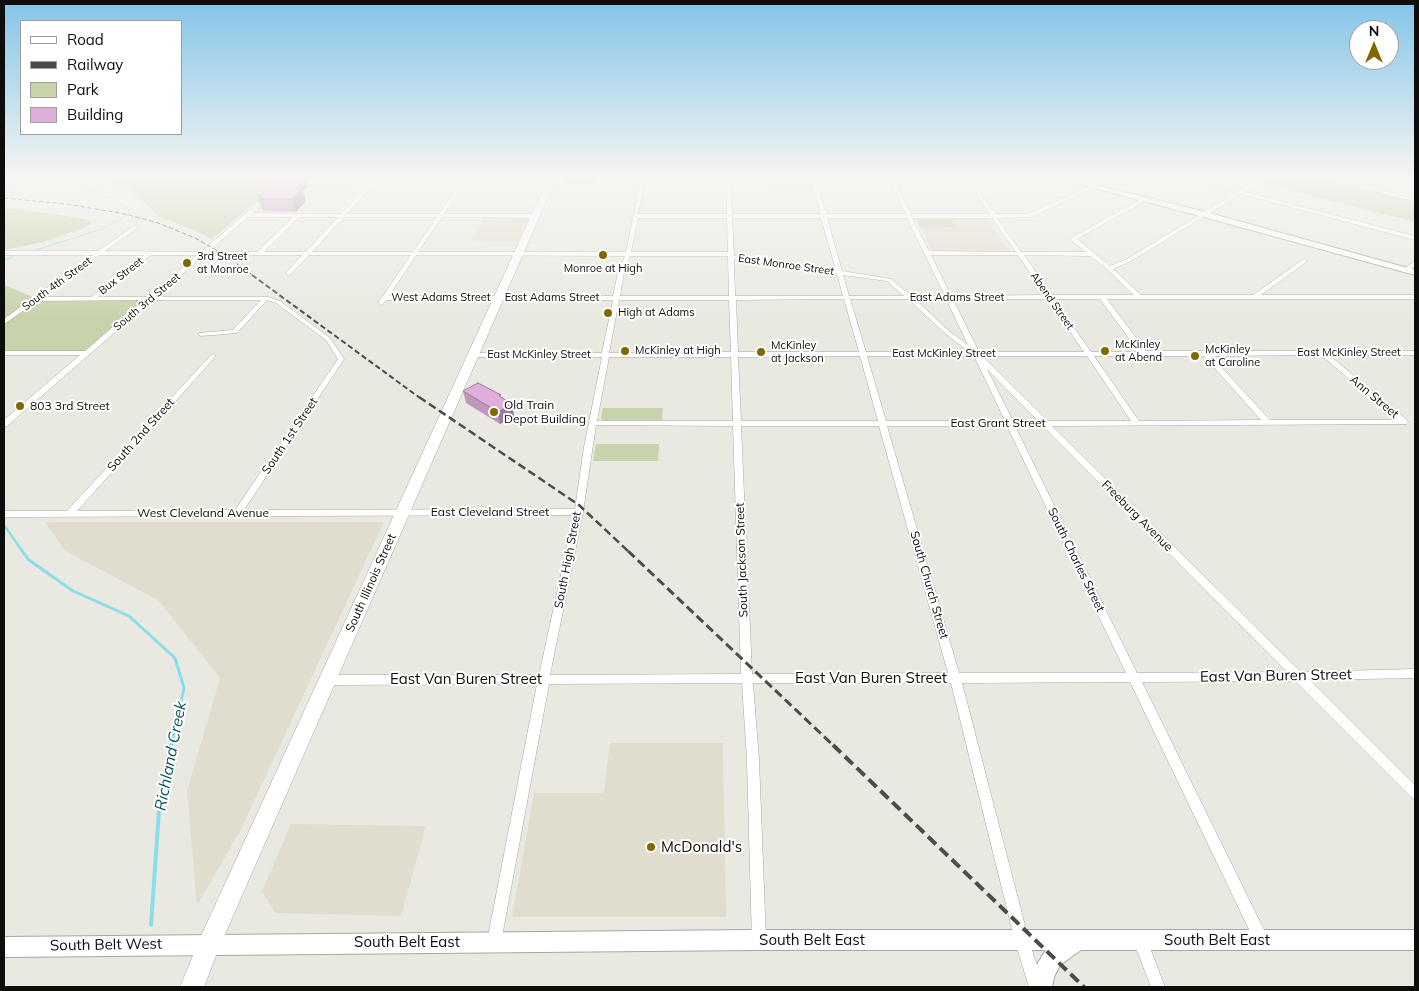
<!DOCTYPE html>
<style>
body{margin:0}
#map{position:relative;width:1419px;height:991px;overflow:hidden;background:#eae9e1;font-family:Mulish,sans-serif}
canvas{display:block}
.frame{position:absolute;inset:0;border:5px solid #0e0d0b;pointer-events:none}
.legend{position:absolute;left:20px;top:20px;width:162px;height:115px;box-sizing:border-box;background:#fff;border:1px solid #9f9e9d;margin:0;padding:6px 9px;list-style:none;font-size:15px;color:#0e0d0b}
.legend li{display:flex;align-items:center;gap:10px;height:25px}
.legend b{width:25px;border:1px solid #9f9e9d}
.north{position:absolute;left:1349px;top:20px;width:50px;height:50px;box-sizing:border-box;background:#fff;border:1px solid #9f9e9d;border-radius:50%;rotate:0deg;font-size:14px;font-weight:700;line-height:20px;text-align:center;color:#0e0d0b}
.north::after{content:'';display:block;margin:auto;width:18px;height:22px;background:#7f6800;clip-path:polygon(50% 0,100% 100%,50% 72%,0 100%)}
</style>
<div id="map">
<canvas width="1419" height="991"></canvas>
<div class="frame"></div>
<ul class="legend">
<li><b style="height:6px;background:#fff"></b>Road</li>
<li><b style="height:6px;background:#4d4c48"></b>Railway</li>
<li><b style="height:14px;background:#c8d3ac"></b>Park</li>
<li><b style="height:14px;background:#dfaeda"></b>Building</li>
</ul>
<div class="north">N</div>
</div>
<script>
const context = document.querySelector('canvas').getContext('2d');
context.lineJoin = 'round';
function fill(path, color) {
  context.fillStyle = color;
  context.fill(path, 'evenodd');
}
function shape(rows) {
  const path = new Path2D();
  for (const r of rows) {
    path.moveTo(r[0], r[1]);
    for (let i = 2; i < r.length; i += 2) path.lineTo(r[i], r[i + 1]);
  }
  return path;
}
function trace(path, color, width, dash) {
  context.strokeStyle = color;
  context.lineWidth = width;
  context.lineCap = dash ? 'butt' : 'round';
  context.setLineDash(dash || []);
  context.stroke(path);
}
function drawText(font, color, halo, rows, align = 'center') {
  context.font = font + ' Mulish,sans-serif';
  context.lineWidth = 4;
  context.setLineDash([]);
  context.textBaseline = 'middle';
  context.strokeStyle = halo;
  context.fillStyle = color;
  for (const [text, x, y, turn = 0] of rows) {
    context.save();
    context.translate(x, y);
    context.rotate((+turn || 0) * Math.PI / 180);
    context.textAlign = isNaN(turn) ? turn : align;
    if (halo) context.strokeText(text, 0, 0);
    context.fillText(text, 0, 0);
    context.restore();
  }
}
fill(shape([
 [484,218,528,218,518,242,471,241],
 [916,219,988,219,1009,252,932,251],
 [45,522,384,522,242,827,197,906,187,791,220,678,158,600,65,551],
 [610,743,723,743,726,917,512,917,534,793,604,793],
 [291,824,426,826,401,916,275,913,262,891]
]), '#e1ddce');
fill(shape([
 [100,179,283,179,212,239,196,231,158,216,126,186,101,182],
 [1268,179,1322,179,1415,201,1415,222,1261,183],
 [4,208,54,214,89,220,92,223,84,228,43,242,4,250],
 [916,219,952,219,956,227,920,228],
 [4,285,38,299,148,299,87,353,4,354],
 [603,408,663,408,662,420,604,420,601,419],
 [596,444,659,444,658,461,593,461]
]), '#c8d3ac');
trace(shape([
 [36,250,102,229,131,213,118,201,85,186,80,179],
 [4,260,14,257]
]), '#8bdde8', 1);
trace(shape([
 [4,525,23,552]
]), '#8bdde8', 2.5);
trace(shape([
 [22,551,29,560,73,591,129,616,175,658,184,688,171,746]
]), '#8bdde8', 3);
trace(shape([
 [151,925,160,796,171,745]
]), '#8bdde8', 4);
const street = shape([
 [641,179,645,179,638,214,727,214,726,179,730,179,732,214,821,214,812,185,772,185,770,184,772,183,812,183,811,179,815,179,826,214,906,214,889,179,894,179,911,214,990,214,966,179,971,179,995,214,1028,214,1106,179,1113,179,1031,217,997,218,1021,252,1086,252,1071,240,1071,238,1141,199,1145,199,1145,201,1077,239,1110,266,1127,259,1237,192,1190,179,1199,179,1240,190,1258,179,1264,179,1245,192,1415,236,1415,240,1241,194,1131,261,1113,269,1141,295,1253,295,1304,259,1306,260,1306,262,1261,295,1415,295,1415,299,1107,299,1146,351,1415,351,1415,355,1329,355,1407,420,1408,422,1407,424,1052,426,1301,672,1415,669,1415,678,1310,680,1415,785,1415,799,1411,797,1295,681,1142,682,1266,934,1268,939,1266,944,1261,946,1256,944,1130,682,962,683,1029,941,1044,987,1029,987,1015,941,951,683,753,683,759,760,766,941,764,946,759,948,754,946,752,941,747,760,742,683,549,684,501,942,499,947,494,949,489,947,487,942,537,684,327,685,323,683,321,680,323,677,327,675,539,675,574,515,4,517,4,511,67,511,211,355,213,354,216,356,215,357,77,511,235,510,338,359,326,340,276,303,267,300,237,333,201,336,199,335,199,333,233,330,261,300,152,300,7,426,4,426,4,420,80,355,4,355,4,351,85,351,144,300,37,301,4,324,4,319,93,255,4,255,4,251,98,251,135,225,137,226,137,228,105,251,201,252,266,196,270,197,252,213,341,214,367,186,295,185,293,184,293,183,370,183,374,180,376,181,375,183,460,183,463,181,465,182,465,183,549,184,551,185,549,186,463,186,444,214,535,214,538,216,535,218,442,217,418,252,626,252,641,179],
 [372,186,458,186,439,214,347,214,372,186],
 [248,217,293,217,257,252,208,252,248,217],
 [299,217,338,217,306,252,264,252,299,217],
 [344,217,437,217,413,252,312,252,344,217],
 [638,218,727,218,728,252,631,252,638,218],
 [732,218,821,218,836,270,734,256,732,218],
 [827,218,907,218,945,296,911,296,891,279,842,271,827,218],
 [912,218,992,218,1016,252,929,251,912,218],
 [100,255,144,255,91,297,42,297,100,255],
 [151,255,197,255,148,297,98,297,151,255],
 [204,255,302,255,286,273,289,275,291,274,309,255,411,255,378,303,381,305,383,304,386,300,613,300,602,353,473,353,470,355,473,357,602,357,584,447,575,509,244,510,344,359,330,338,280,301,268,297,156,297,204,255],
 [416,255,625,256,618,272,613,296,389,296,416,255],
 [931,255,1018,255,1045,295,951,296,931,255],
 [1024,255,1090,256,1107,269,1134,295,1052,295,1024,255],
 [630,256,728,256,729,296,620,296,624,272,630,256],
 [734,259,837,274,843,296,735,296,734,259],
 [843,275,887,281,904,296,849,296,843,275],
 [844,299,859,352,738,352,736,300,844,299],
 [850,299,908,299,946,334,969,352,866,352,850,299],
 [915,299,946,299,968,345,950,332,915,299],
 [953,299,1048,299,1084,352,979,352,953,299],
 [1054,299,1100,299,1139,352,1091,352,1054,299],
 [619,300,729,300,731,352,609,353,619,300],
 [1321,355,1397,420,1270,420,1211,356,1321,355],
 [860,356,878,421,741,421,738,357,860,356],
 [867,356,974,356,1005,421,886,421,867,356],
 [982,356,1087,356,1131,421,1048,421,982,356],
 [1094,356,1204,356,1261,420,1139,421,1094,356],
 [609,357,731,357,733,421,597,421,609,357],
 [987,369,1038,421,1013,421,987,369],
 [596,425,733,426,741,674,550,675,583,512,596,425],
 [741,426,879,426,948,673,752,674,741,426],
 [887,426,1007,426,1126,673,959,673,887,426],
 [1015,426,1043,426,1287,672,1137,673,1015,426],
 [1323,179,1333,179,1415,199,1415,201,1323,179],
 [1415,261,1415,266,1407,272,1403,272,1403,270,1415,261],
 [1140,933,1145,935,1165,987,1151,987,1133,940,1135,935,1140,933]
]);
const secondary = shape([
 [12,179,23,179,4,186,4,182,12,179],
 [1059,179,1072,179,1206,212,1415,270,1415,275,1200,216,1059,179],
 [754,930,1415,930,1415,950,1081,950,1060,965,1054,977,1052,987,1030,987,1036,966,1046,950,754,950,4,957,4,937,754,930]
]);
const primary = shape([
 [548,179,556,179,219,948,204,987,180,987,201,936,548,179]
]);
trace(street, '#a8a69f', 1);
trace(secondary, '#a8a69f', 2);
trace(primary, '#a8a69f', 1);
fill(street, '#fff');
fill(secondary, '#fff');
fill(primary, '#fff');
trace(shape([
 [4,198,66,204,125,214,158,223,195,238,223,254,254,276]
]), '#4d4c48', 1, [4.5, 2.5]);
trace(shape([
 [252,275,420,398]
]), '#4d4c48', 2, [5.5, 3]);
trace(shape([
 [419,397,579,505,629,552]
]), '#4d4c48', 2.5, [8, 4]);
trace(shape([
 [628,551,834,746]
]), '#4d4c48', 3, [9, 4.5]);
trace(shape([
 [833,745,1084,987]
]), '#4d4c48', 4, [11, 5.5]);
fill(shape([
 [278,179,305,179,308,188,303,190,306,201,296,212,263,211,258,199,259,198,258,196],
 [565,179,596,179,594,184,566,184,566,180],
 [463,391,501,398,512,404,514,416,500,424,466,403]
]), '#c096bb');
fill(shape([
 [297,179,305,179,308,188,303,190,306,201,296,212,287,184],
 [512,404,514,416,500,424,498,412]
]), '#9c7a99');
const building = shape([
 [278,179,297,179,287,184,299,184,294,189,302,189,292,199,258,199,262,196,258,196,278,179],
 [478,383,501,395,499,396,512,404,498,412,463,391,478,383]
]);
fill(building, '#dfaeda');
trace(building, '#9c7a99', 1);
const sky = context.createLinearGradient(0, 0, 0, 318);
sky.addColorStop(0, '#83c4e8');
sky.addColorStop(0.56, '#f6f5f2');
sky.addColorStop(1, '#f6f5f200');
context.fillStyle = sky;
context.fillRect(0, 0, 1419, 318);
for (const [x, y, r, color] of [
 [603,255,5,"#7f6800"],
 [187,263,5,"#7f6800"],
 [608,313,5,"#7f6800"],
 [625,351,5,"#7f6800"],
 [1105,351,5,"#7f6800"],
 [761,352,5,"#7f6800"],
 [1195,356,5,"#7f6800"],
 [20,406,5,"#7f6800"],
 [494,412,5,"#7f6800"],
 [651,847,5,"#7f6800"]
]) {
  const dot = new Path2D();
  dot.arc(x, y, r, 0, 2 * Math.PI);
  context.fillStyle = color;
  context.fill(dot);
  trace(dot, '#fff', 2);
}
drawText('11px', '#0e0d0b', '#fff', [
 ["3rd Street",197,257],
 ["at Monroe",197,270],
 ["Monroe at High",603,269,"center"],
 ["High at Adams",618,313],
 ["McKinley",1115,345],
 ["at Abend",1115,358],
 ["McKinley",771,346],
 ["at Jackson",771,359],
 ["McKinley",1205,350],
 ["at Caroline",1205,363],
 ["McKinley at High",635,351]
], 'left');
drawText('11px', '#0e0d0b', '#fff', [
 ["East Monroe Street",786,265,8],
 ["Bux Street",121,276,-38],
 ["South 4th Street",57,284,-36],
 ["West Adams Street",441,298],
 ["East Adams Street",552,298],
 ["East Adams Street",957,298],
 ["Abend Street",1052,301,55],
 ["South 3rd Street",147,302,-40],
 ["East McKinley Street",1349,353],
 ["East McKinley Street",944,354],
 ["East McKinley Street",539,355]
]);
drawText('12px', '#0e0d0b', '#fff', [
 ["Ann Street",1374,397,40],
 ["East Grant Street",998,423],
 ["South 2nd Street",141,435,-48],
 ["South 1st Street",290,436,-56],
 ["East Cleveland Street",490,512],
 ["West Cleveland Avenue",203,513],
 ["Freeburg Avenue",1137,516,45],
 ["South High Street",568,560,-79],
 ["South Jackson Street",742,560,-92],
 ["South Charles Street",1076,560,64],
 ["South Illinois Street",371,583,-66],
 ["South Church Street",929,585,74]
]);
drawText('12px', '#0e0d0b', '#fff', [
 ["Old Train",504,405],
 ["Depot Building",504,419],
 ["803 3rd Street",30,406]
], 'left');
drawText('15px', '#0e0d0b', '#fff', [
 ["East Van Buren Street",1276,676,-1],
 ["East Van Buren Street",871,678],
 ["East Van Buren Street",466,679],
 ["South Belt East",812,940],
 ["South Belt East",1217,940],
 ["South Belt East",407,942],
 ["South Belt West",106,945,-1]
]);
drawText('15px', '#0e0d0b', '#fff', [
 ["McDonald's",661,847]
], 'left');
drawText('italic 16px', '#07535a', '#fff', [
 ["Richland Creek",171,756,-79]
]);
</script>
